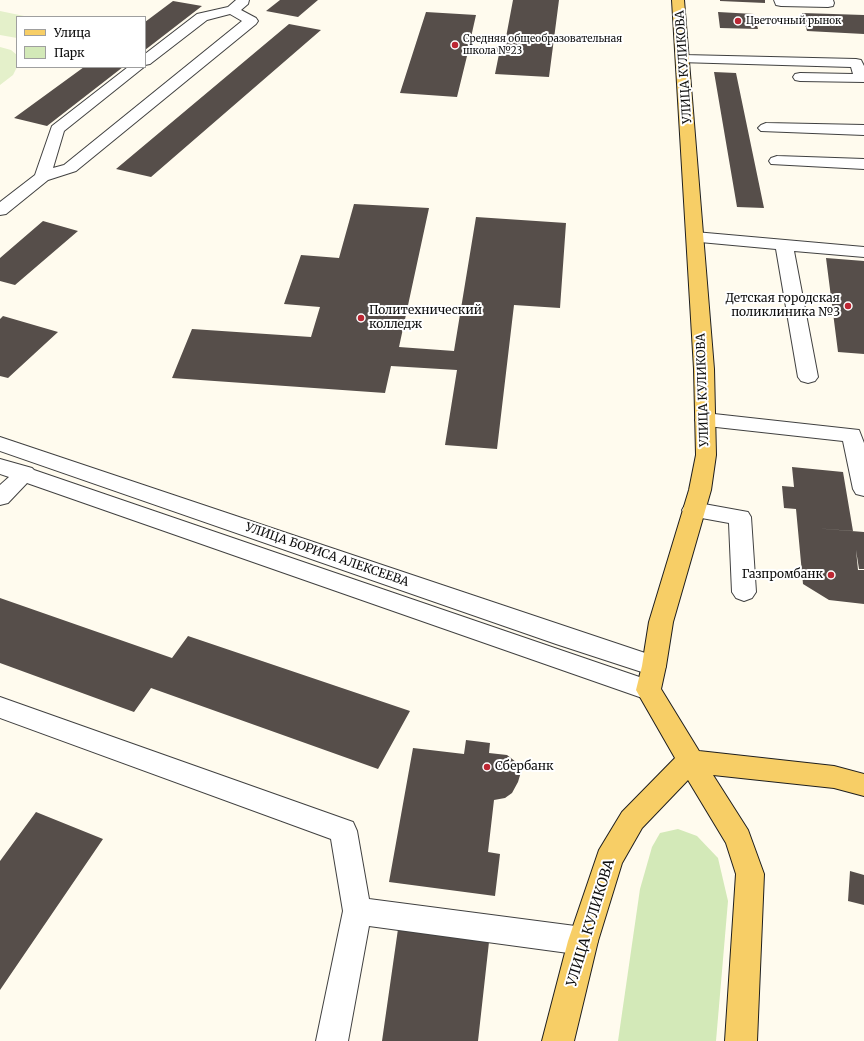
<!DOCTYPE html>
<meta charset="utf-8">
<style>
body{margin:0}
#map{position:relative;width:864px;height:1041px;overflow:hidden;background:#fffbee;font-family:Merriweather,serif}
canvas{display:block}
.legend{position:absolute;left:16px;top:16px;width:130px;height:52px;box-sizing:border-box;background:#fff;border:1px solid #9f9f9f;margin:0;padding:5px 7px;list-style:none;font-size:12px;color:#0e0e0e}
.legend li{display:flex;align-items:center;gap:8px;height:20px}
.legend b{width:20px;border:1px solid #9f9f9f}
</style>
<div id="map">
<canvas width="864" height="1041"></canvas>
<ul class="legend">
<li><b style="height:5px;background:#f7ce66"></b>Улица</li>
<li><b style="height:11px;background:#d3e9b8"></b>Парк</li>
</ul>
</div>
<script>
const context = document.querySelector('canvas').getContext('2d');
context.lineJoin = 'round';
function fill(path, color) {
  context.fillStyle = color;
  context.fill(path, 'evenodd');
}
function shape(rows) {
  const path = new Path2D();
  for (const r of rows) {
    path.moveTo(r[0], r[1]);
    for (let i = 2; i < r.length; i += 2) path.lineTo(r[i], r[i + 1]);
  }
  return path;
}
function trace(path, color, width, dash) {
  context.strokeStyle = color;
  context.lineWidth = width;
  context.lineCap = dash ? 'butt' : 'round';
  context.setLineDash(dash || []);
  context.stroke(path);
}
function drawText(font, color, halo, rows, align = 'center') {
  context.font = font + ' Merriweather,serif';
  context.lineWidth = 4;
  context.setLineDash([]);
  context.textBaseline = 'middle';
  context.strokeStyle = halo;
  context.fillStyle = color;
  for (const [text, x, y, turn = 0] of rows) {
    context.save();
    context.translate(x, y);
    context.rotate((+turn || 0) * Math.PI / 180);
    context.textAlign = isNaN(turn) ? turn : align;
    if (halo) context.strokeText(text, 0, 0);
    context.fillText(text, 0, 0);
    context.restore();
  }
}
fill(shape([
 [678,829,697,836,718,858,728,901,716,1041,618,1041,640,889,652,847,660,833]
]), '#d3e9b8');
fill(shape([
 [0,11,29,17,17,17,17,38,0,35],
 [0,47,11,50,17,55,17,67,13,75,0,85]
]), '#e4f0ca');
fill(shape([
 [280,0,318,0,298,17,266,11],
 [513,0,559,0,549,77,495,74,499,54,468,52,457,97,400,93,426,12,476,15,469,46,504,48],
 [720,0,765,0,765,3,720,1],
 [173,1,202,6,145,50,145,22],
 [718,12,754,14,758,29,720,28],
 [802,13,864,15,864,34,807,31],
 [289,24,321,30,151,177,116,169],
 [84,67,123,67,47,126,14,118],
 [714,72,736,73,764,208,737,207],
 [354,204,429,208,399,347,454,351,476,217,566,223,560,308,514,305,497,449,445,445,457,370,391,366,385,393,172,378,192,329,311,337,320,307,284,304,301,255,339,258],
 [43,221,78,231,15,285,0,281,0,258],
 [826,258,864,261,864,354,838,352],
 [3,316,58,332,8,378,0,376,0,319],
 [792,467,843,472,853,531,813,528,864,532,864,569,859,569,856,550,858,570,864,570,864,604,829,600,803,584,796,509,784,508,782,486,794,487],
 [0,598,172,658,188,636,410,711,378,769,151,688,134,712,0,663],
 [466,740,490,743,489,753,507,755,516,762,521,772,518,782,512,793,505,798,494,800,488,852,500,854,495,896,389,882,413,748,464,754],
 [36,812,103,839,0,990,0,861],
 [850,871,864,875,864,905,848,901],
 [399,922,490,933,478,1041,382,1041]
]), '#564e4a');
const minor = shape([
 [236,0,249,0,248,4,241,10,256,18,258,21,256,24,76,171,48,180,6,214,0,215,0,202,35,175,52,126,128,67,144,67,64,131,53,168,64,165,242,21,230,14,207,20,150,64,145,65,145,54,197,14,228,7,236,0],
 [774,0,833,0,834,3,833,6,828,7,781,6,776,5,774,0],
 [684,55,856,59,861,60,864,66,864,82,800,81,795,80,793,77,795,74,800,73,853,74,851,67,679,62,677,59,679,56,684,55],
 [766,123,864,125,864,135,761,131,758,128,761,125,766,123],
 [777,156,864,159,864,169,771,164,769,161,771,158,777,156],
 [695,232,864,247,864,257,794,251,818,377,815,381,808,383,801,381,798,377,776,249,689,241,687,237,689,233,695,232],
 [705,413,859,430,864,443,864,496,856,494,853,489,843,441,698,425,695,420,698,415,705,413],
 [0,437,663,659,666,666,663,673,654,676,556,644,0,451,0,437],
 [0,459,32,468,34,470,657,683,660,690,657,697,648,700,27,483,8,503,0,505,0,485,9,477,0,474,0,459],
 [693,502,748,512,751,517,756,592,752,598,744,601,736,598,732,592,729,523,685,515,682,510,685,505,693,502],
 [0,697,353,822,357,831,369,899,583,927,593,931,598,941,593,951,583,955,369,926,348,1041,316,1041,343,911,331,839,0,718,0,697]
]);
const major = shape([
 [672,0,684,0,714,369,716,455,711,490,673,622,666,666,661,689,699,751,834,766,864,774,864,796,834,788,713,775,748,830,764,874,757,1041,725,1041,736,874,726,843,688,780,642,828,622,863,598,941,574,1041,542,1041,568,941,599,850,622,812,675,758,636,690,642,666,649,622,689,490,696,455,694,369,672,0]
]);
trace(minor, '#414141', 2);
trace(major, '#1f1f1f', 2);
fill(minor, '#fff');
fill(major, '#f7ce66');
for (const [x, y, r, color] of [
 [738,21,4,"#bc2733"],
 [455,45,4,"#bc2733"],
 [848,306,4,"#bc2733"],
 [361,318,4,"#bc2733"],
 [831,575,4,"#bc2733"],
 [487,767,4,"#bc2733"]
]) {
  const dot = new Path2D();
  dot.arc(x, y, r, 0, 2 * Math.PI);
  context.fillStyle = color;
  context.fill(dot);
  trace(dot, '#fff', 1.5);
}
drawText('10px', '#0e0e0e', '#fff', [
 ["Цветочный рынок",746,21],
 ["Средняя общеобразовательная",463,39],
 ["школа №23",463,51]
], 'left');
drawText('12px', '#0e0e0e', '#fff', [
 ["УЛИЦА КУЛИКОВА",684,67,-94],
 ["УЛИЦА КУЛИКОВА",703,390,-92],
 ["УЛИЦА БОРИСА АЛЕКСЕЕВА",327,555,19]
]);
drawText('12px', '#0e0e0e', '#fff', [
 ["Детская городская",840,299],
 ["поликлиника №3",840,313],
 ["Политехнический",369,311,"left"],
 ["колледж",369,325,"left"],
 ["Газпромбанк",823,575],
 ["Сбербанк",495,767,"left"]
], 'right');
drawText('14px', '#0e0e0e', '#fff', [
 ["УЛИЦА КУЛИКОВА",591,923,-73]
]);
</script>
